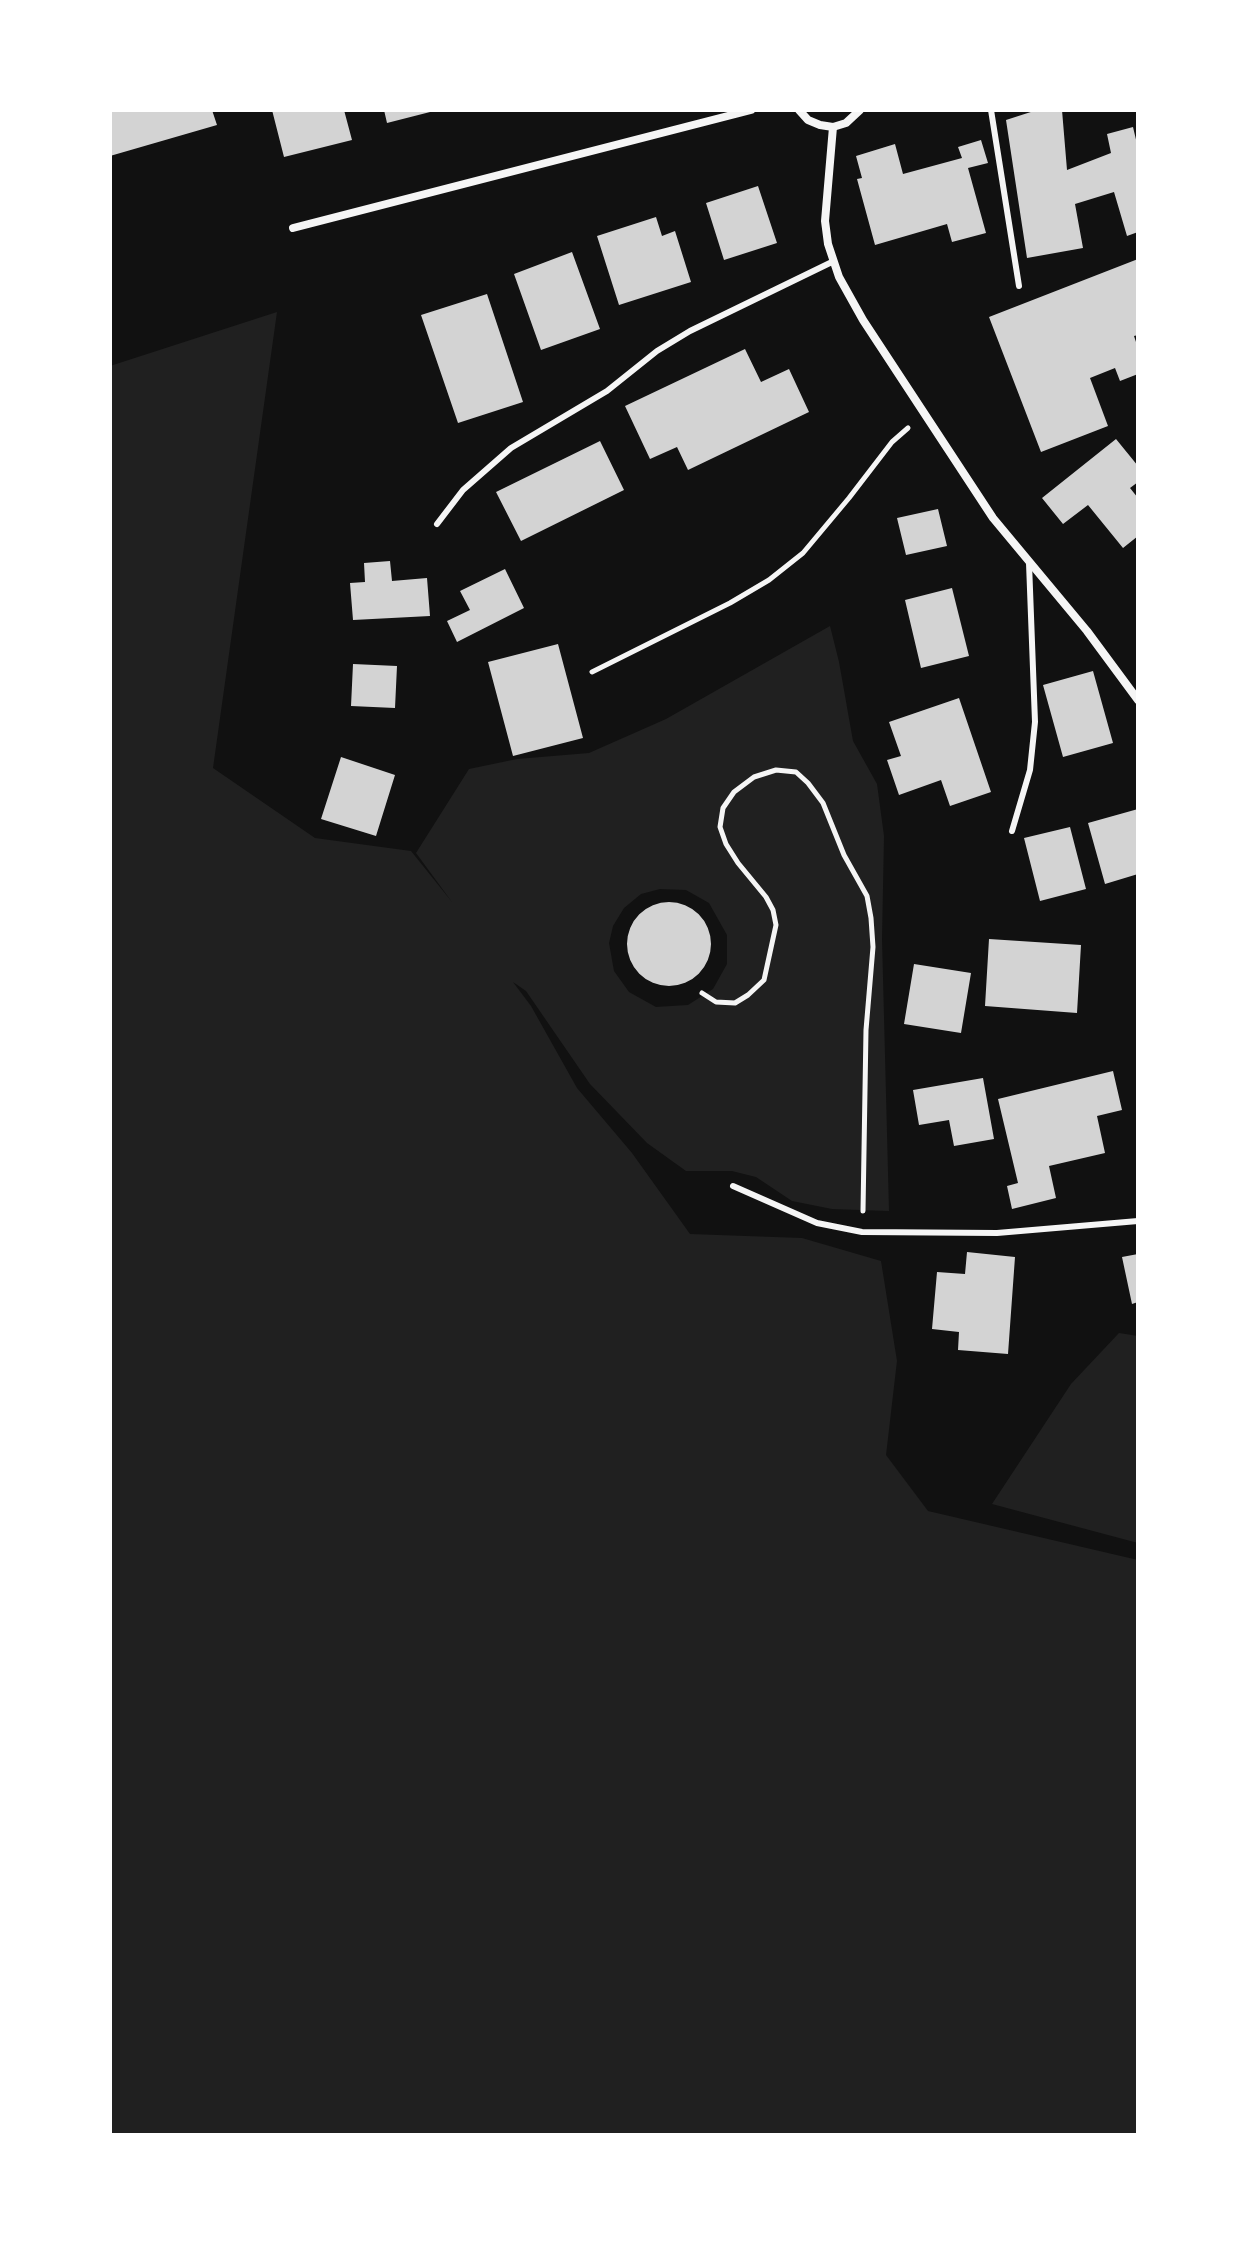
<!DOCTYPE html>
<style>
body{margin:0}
#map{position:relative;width:1248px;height:2245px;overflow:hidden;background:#111;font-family:Spectral,serif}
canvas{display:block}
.frame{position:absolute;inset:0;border:112px solid #fff;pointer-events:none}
</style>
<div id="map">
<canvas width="1248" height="2245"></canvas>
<div class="frame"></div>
</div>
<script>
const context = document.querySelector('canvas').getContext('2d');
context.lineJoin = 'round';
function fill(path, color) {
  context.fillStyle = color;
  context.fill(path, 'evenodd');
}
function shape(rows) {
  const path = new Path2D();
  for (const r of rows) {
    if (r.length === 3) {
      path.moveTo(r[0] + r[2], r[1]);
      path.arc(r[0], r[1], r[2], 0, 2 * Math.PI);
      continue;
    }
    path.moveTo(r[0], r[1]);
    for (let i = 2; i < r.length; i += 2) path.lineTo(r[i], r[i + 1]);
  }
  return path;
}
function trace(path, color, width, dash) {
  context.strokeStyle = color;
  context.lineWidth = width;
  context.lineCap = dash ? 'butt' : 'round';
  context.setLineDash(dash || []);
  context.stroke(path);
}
fill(shape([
 [277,312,213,768,315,838,411,851,452,902,416,853,469,769,517,759,589,753,666,719,830,626,839,662,853,741,877,784,884,836,882,939,889,1211,832,1209,792,1201,756,1177,732,1171,686,1171,647,1143,590,1084,526,991,513,982,531,1006,577,1088,632,1153,690,1234,802,1238,881,1261,897,1361,886,1455,928,1511,1138,1560,1138,2135,110,2135,110,366],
 [660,889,686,890,709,903,727,935,727,964,713,989,688,1005,656,1007,629,992,614,971,609,943,613,926,624,908,641,894],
 [1119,1333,1138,1336,1138,1543,992,1504,1071,1384]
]), '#202020');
fill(shape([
 [110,110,212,110,217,125,110,156],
 [272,110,344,110,352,140,284,157],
 [384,110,434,110,434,111,387,123],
 [1037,110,1062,110,1067,170,1111,153,1107,134,1133,127,1138,148,1138,232,1127,236,1114,192,1075,204,1083,248,1027,258,1006,120],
 [981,140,988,163,968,168,986,233,952,242,947,224,875,245,857,179,862,178,856,156,895,144,903,174,962,158,958,147],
 [758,186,777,243,724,260,706,203],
 [656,217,662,236,675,231,691,282,619,305,597,236],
 [572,252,600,329,541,350,514,274],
 [1138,259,1138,335,1134,336,1138,348,1138,374,1120,381,1115,368,1090,378,1108,426,1041,452,989,317],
 [487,294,523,402,458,423,421,315],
 [745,349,761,382,789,369,809,412,688,470,677,447,650,459,625,406],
 [1116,439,1138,466,1138,482,1130,488,1138,498,1138,536,1123,548,1088,505,1063,524,1042,498],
 [600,441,624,490,521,541,496,492],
 [938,509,947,546,906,555,897,518],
 [390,561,392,581,427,578,430,616,353,620,350,583,365,582,364,563],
 [505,569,524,608,457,642,447,621,470,610,460,591],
 [952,588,969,656,921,668,905,600],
 [558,644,583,738,513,756,488,662],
 [353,664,397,666,395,708,351,706],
 [1093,671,1113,743,1063,757,1043,685],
 [959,698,991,792,950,806,941,780,899,795,887,760,901,756,889,722],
 [341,757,395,775,376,836,321,819],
 [1138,809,1138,874,1105,884,1088,823],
 [1070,827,1086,889,1040,901,1024,838],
 [669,944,42],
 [989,939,1081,945,1077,1013,985,1006],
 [914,964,971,973,961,1033,904,1024],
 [1113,1071,1122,1110,1097,1116,1105,1153,1049,1166,1056,1198,1012,1209,1007,1186,1018,1183,998,1099],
 [983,1078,994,1139,954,1146,949,1120,919,1125,913,1090],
 [967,1252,1015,1257,1008,1354,958,1350,959,1332,932,1329,937,1272,965,1274],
 [1138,1254,1138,1302,1132,1304,1122,1257]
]), '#d3d3d3');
trace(shape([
 [592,672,730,603,769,580,803,553,849,498,892,442,908,428],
 [702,993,716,1002,735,1003,748,995,764,980,776,925,773,910,766,897,738,863,726,844,720,827,723,808,734,792,754,777,776,770,796,772,808,783,823,803,844,855,867,896,871,918,873,947,866,1030,863,1211]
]), '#f5f5f5', 5);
trace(shape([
 [991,110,1019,286],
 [437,524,463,490,511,448,607,391,657,351,690,331,834,261],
 [1012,831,1030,770,1035,722,1029,563],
 [733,1186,817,1223,862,1232,997,1233,1138,1221]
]), '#f5f5f5', 6);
trace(shape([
 [799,110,808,120,820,125,833,127,846,123,860,110],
 [833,127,825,221,828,244,839,277,863,320,993,518,1087,631,1138,700],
 [293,228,751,110]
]), '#f5f5f5', 8);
</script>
